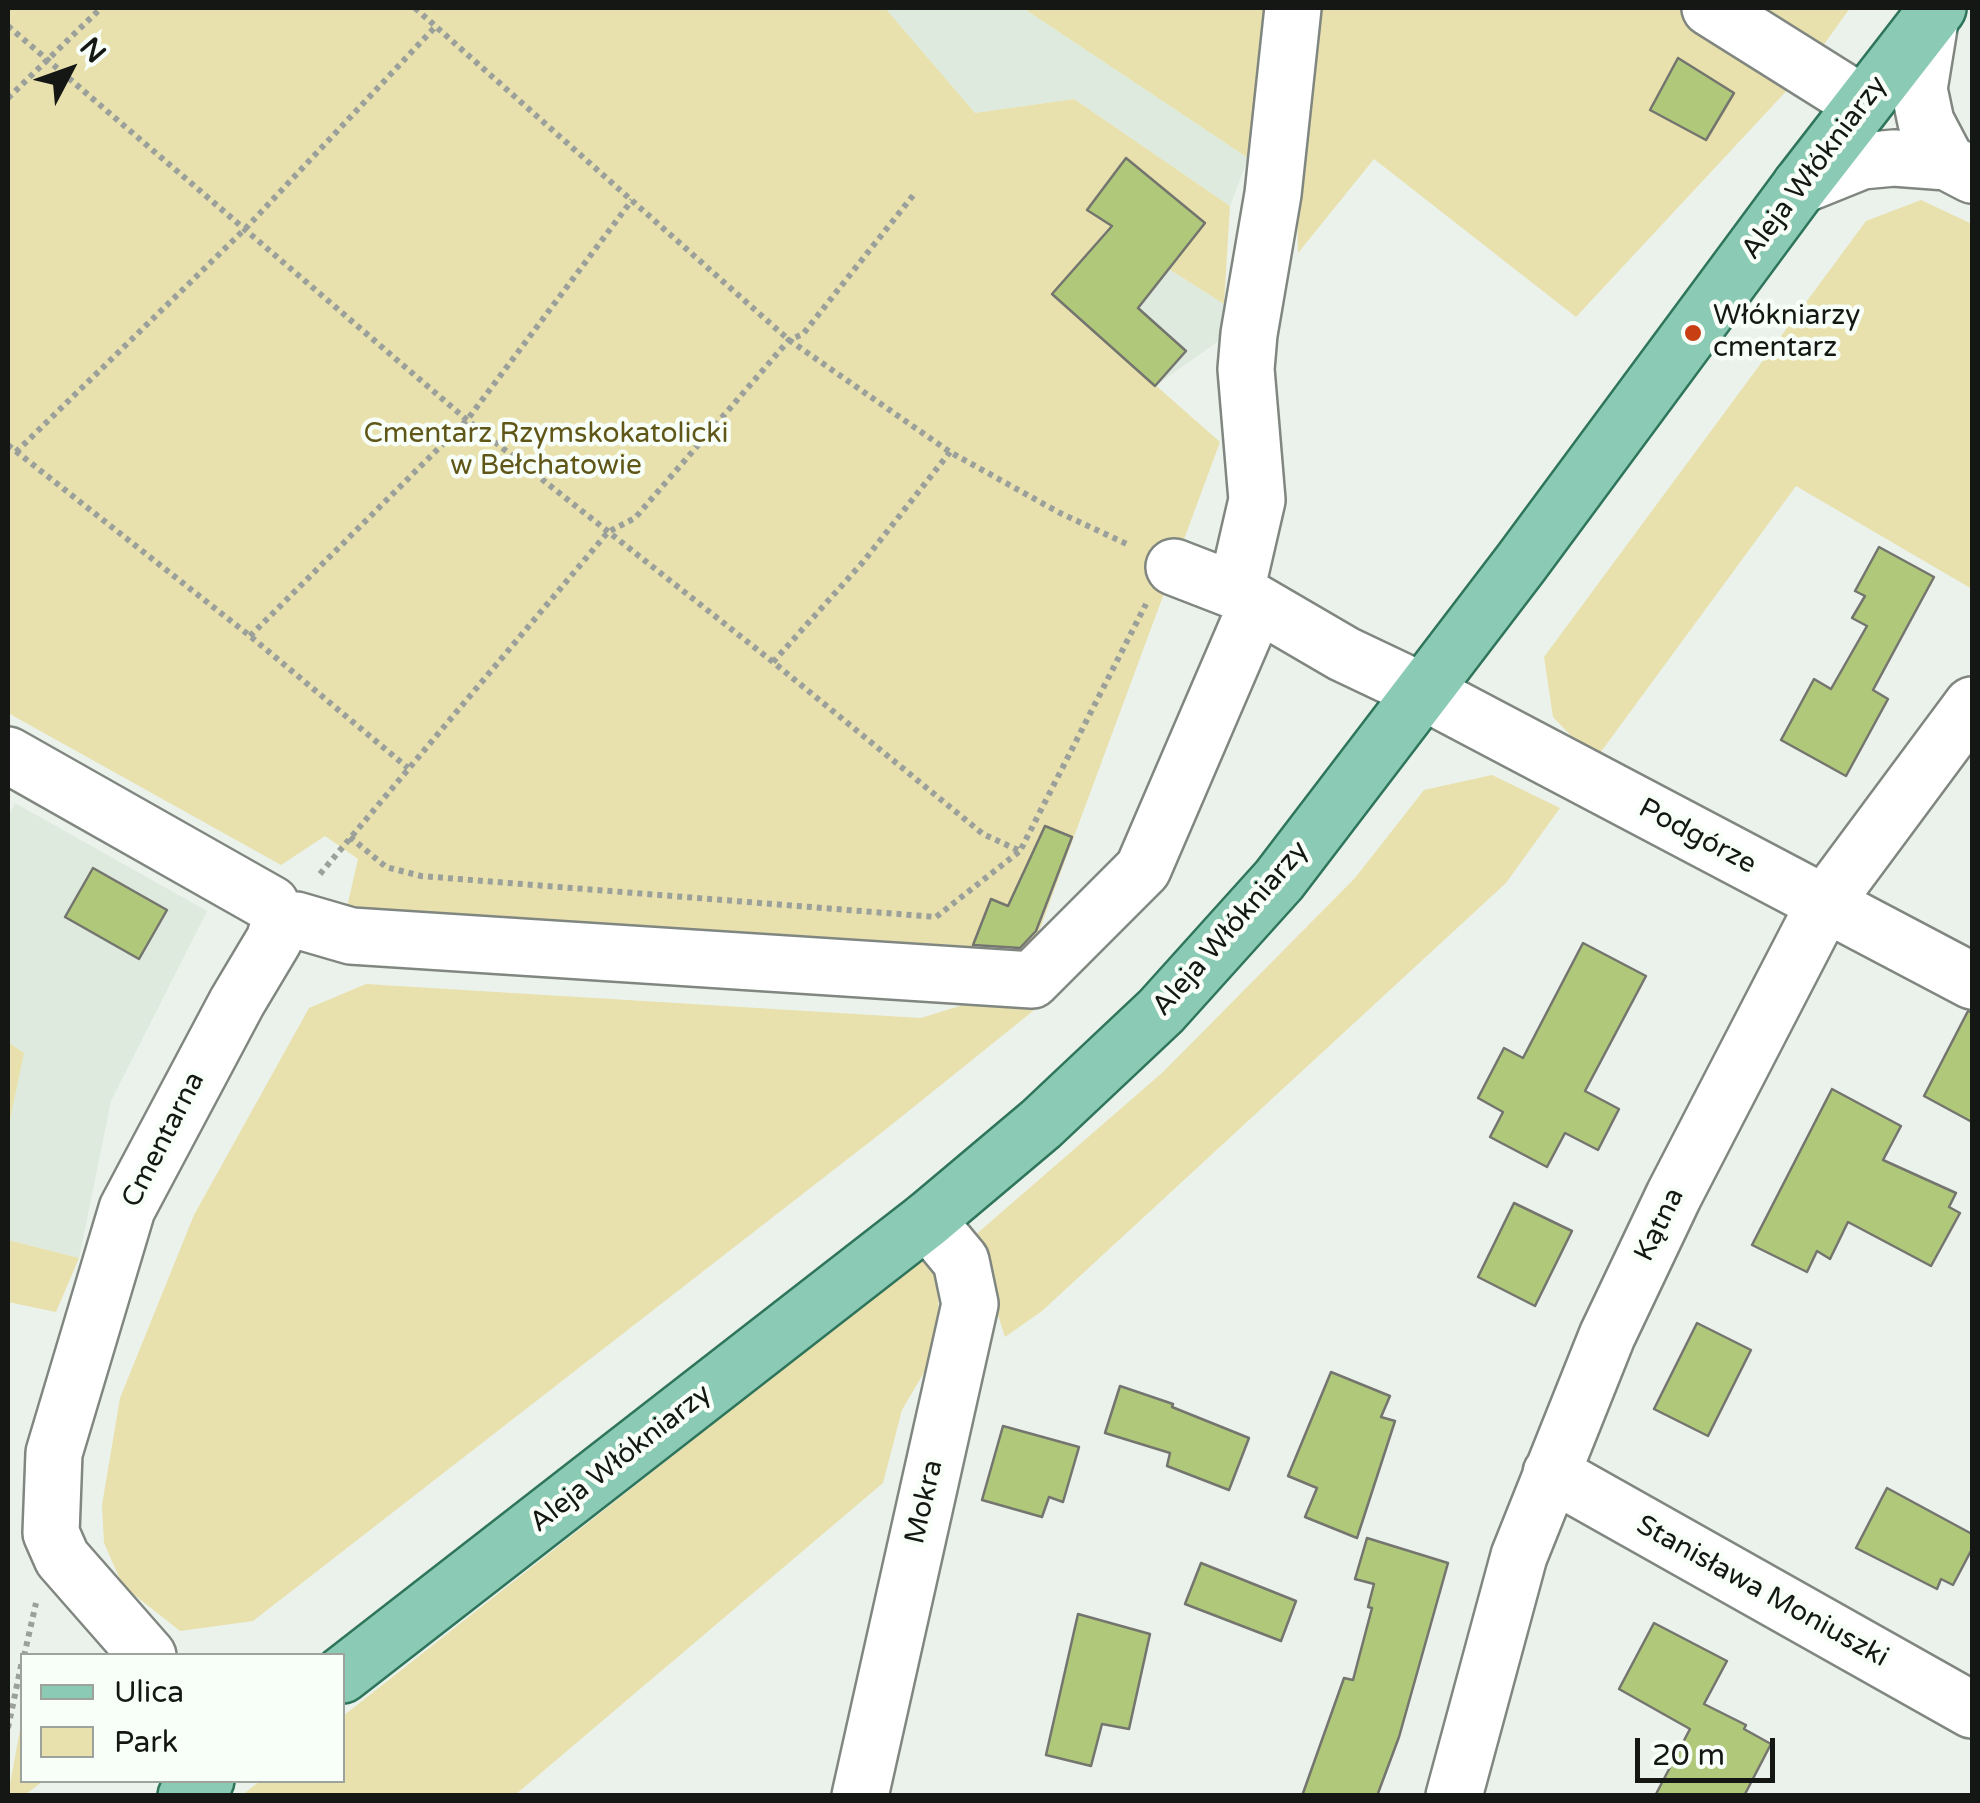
<!DOCTYPE html>
<meta charset="utf-8">
<style>
body{margin:0}
#map{position:relative;width:1980px;height:1803px;overflow:hidden;background:#ebf2eb;font-family:"Varela Round",sans-serif}
canvas{display:block}
.frame{position:absolute;inset:0;border:10px solid #141714;pointer-events:none}
.legend{position:absolute;left:20px;top:1653px;width:325px;height:130px;box-sizing:border-box;background:#f8fff8;border:2px solid #9da29d;margin:0;padding:12px 18px;list-style:none;font-size:30px;color:#141714}
.legend li{display:flex;align-items:center;gap:20px;height:50px}
.legend b{width:50px;border:2px solid #9da29d}
.north{position:absolute;left:20px;top:20px;width:100px;height:100px;-webkit-text-stroke:8px #f8fff8;paint-order:stroke;rotate:49deg;font-size:28px;font-weight:700;line-height:40px;text-align:center;color:#141714}
.north::after{content:'';display:block;margin:auto;width:35px;height:45px;background:#141714;clip-path:polygon(50% 0,100% 100%,50% 72%,0 100%)}
.scale{position:absolute;left:1635px;top:1738px;width:140px;height:45px;box-sizing:border-box;border:5px solid #141714;border-top:0;padding-left:12px;font-size:30px;line-height:35px;white-space:nowrap;color:#141714;-webkit-text-stroke:8px #f8fff8;paint-order:stroke}
</style>
<div id="map">
<canvas width="1980" height="1803"></canvas>
<div class="frame"></div>
<ul class="legend">
<li><b style="height:12px;background:#8bcab4"></b>Ulica</li>
<li><b style="height:28px;background:#e8e1ad"></b>Park</li>
</ul>
<div class="north">N</div>
<div class="scale">20 m</div>
</div>
<script>
const context = document.querySelector('canvas').getContext('2d');
context.lineJoin = 'round';
function fill(path, color) {
  context.fillStyle = color;
  context.fill(path, 'evenodd');
}
function shape(rows) {
  const path = new Path2D();
  for (const r of rows) {
    path.moveTo(r[0], r[1]);
    for (let i = 2; i < r.length; i += 2) path.lineTo(r[i], r[i + 1]);
  }
  return path;
}
function trace(path, color, width, dash) {
  context.strokeStyle = color;
  context.lineWidth = width;
  context.lineCap = dash ? 'butt' : 'round';
  context.setLineDash(dash || []);
  context.stroke(path);
}
function drawText(font, color, halo, rows, align = 'center') {
  context.font = font + ' "Varela Round",sans-serif';
  context.lineWidth = 9;
  context.setLineDash([]);
  context.textBaseline = 'middle';
  context.strokeStyle = halo;
  context.fillStyle = color;
  for (const [text, x, y, turn = 0] of rows) {
    context.save();
    context.translate(x, y);
    context.rotate((+turn || 0) * Math.PI / 180);
    context.textAlign = isNaN(turn) ? turn : align;
    if (halo) context.strokeText(text, 0, 0);
    context.fillText(text, 0, 0);
    context.restore();
  }
}
fill(shape([
 [885,8,1023,8,1248,158,1230,206,1074,99,975,113],
 [1107,230,1224,304,1237,328,1155,386,1052,294],
 [15,803,207,911,111,1101,79,1258,8,1240,8,1130,24,1053,8,1042,8,817]
]), '#ddeadd');
fill(shape([
 [8,8,885,8,975,113,1074,99,1230,206,1224,304,1107,230,1052,294,1220,442,1032,950,347,907,358,859,325,836,281,865,8,713],
 [1023,8,1265,8,1262,122,1248,158],
 [1315,8,1850,8,1805,71,1576,317,1374,159,1298,253,1295,117],
 [1921,200,1972,224,1972,589,1796,486,1592,764,1579,744,1553,717,1544,657,1866,221],
 [1492,775,1560,808,1506,883,1042,1311,1005,1337,973,1237,1163,1072,1355,878,1424,790],
 [1089,966,885,1130,253,1621,180,1631,123,1586,104,1543,102,1505,120,1398,194,1215,309,1008,366,984,921,1018],
 [8,1042,24,1053,8,1130],
 [8,1240,79,1258,56,1312,8,1302],
 [945,1241,938,1289,940,1345,902,1410,883,1483,515,1795,241,1796,260,1781,342,1780,343,1716],
 [22,1719,22,1780,43,1781,25,1795,8,1795]
]), '#e8e1ad');
const building = shape([
 [1678,58,1734,93,1706,140,1650,110,1678,58],
 [1126,158,1205,223,1138,308,1186,351,1155,386,1052,294,1112,226,1087,210,1126,158],
 [1879,547,1934,577,1873,690,1888,699,1846,776,1781,740,1814,679,1831,689,1867,626,1852,618,1865,596,1855,591,1879,547],
 [1045,826,1072,837,1036,931,1020,948,973,945,991,899,1008,906,1045,826],
 [93,868,167,910,139,959,65,917,93,868],
 [1583,943,1646,976,1585,1091,1619,1109,1598,1150,1565,1133,1547,1167,1490,1137,1503,1112,1478,1098,1504,1048,1523,1058,1583,943],
 [1968,1011,1972,1012,1972,1122,1924,1096,1968,1011],
 [1832,1089,1901,1126,1883,1160,1956,1193,1949,1207,1960,1213,1931,1266,1848,1222,1830,1259,1817,1251,1807,1272,1752,1245,1832,1089],
 [1514,1203,1572,1231,1535,1306,1478,1277,1514,1203],
 [1697,1323,1751,1350,1708,1436,1654,1409,1697,1323],
 [1331,1372,1390,1396,1381,1417,1395,1421,1357,1538,1305,1517,1317,1488,1288,1476,1331,1372],
 [1120,1386,1173,1404,1172,1407,1249,1438,1229,1490,1167,1466,1170,1453,1105,1433,1120,1386],
 [1003,1426,1079,1447,1063,1502,1049,1497,1042,1517,982,1500,1003,1426],
 [1887,1488,1972,1534,1972,1549,1953,1585,1941,1579,1937,1589,1856,1548,1887,1488],
 [1367,1538,1448,1563,1399,1737,1377,1796,1302,1796,1344,1678,1353,1680,1372,1608,1368,1607,1374,1584,1355,1579,1367,1538],
 [1201,1563,1296,1601,1281,1641,1185,1604,1201,1563],
 [1078,1614,1150,1634,1129,1729,1102,1724,1091,1766,1046,1755,1078,1614],
 [1654,1623,1727,1661,1704,1704,1746,1725,1744,1729,1771,1744,1744,1796,1655,1796,1690,1729,1619,1689,1654,1623]
]);
fill(building, '#b0c87a');
trace(building, '#73756e', 2.5);
const minor = shape([
 [1293,8,1273,194,1249,334,1246,369,1257,500,1236,591,1344,654,1422,691,1972,981],
 [1710,8,1863,104],
 [1931,15,1919,89,1926,122,1947,162],
 [1800,186,1862,161,1894,158,1947,162,1972,175],
 [1174,567,1236,591],
 [8,755,271,904,280,921,274,940,237,1002,127,1209,54,1453,51,1533,62,1558,148,1656],
 [280,921,296,920,351,936,1032,980,1143,869,1257,604],
 [1551,1473,1972,1710],
 [860,1796,970,1304,961,1261,927,1220],
 [1454,1796,1519,1556,1607,1336,1674,1195,1825,903,1972,705]
]);
const major = shape([
 [342,1675,927,1220,1041,1124,1161,1011,1279,880,1521,563,1800,186,1938,8],
 [186,1796,206,1780]
]);
trace(minor, '#808680', 60);
trace(major, '#2f755c', 60);
trace(shape([
 [415,8,789,340,950,452,1060,513,1129,545],
 [8,26,467,420,773,662,983,834,1020,851,1146,604],
 [8,98,101,8],
 [8,445,250,636,408,768],
 [16,452,246,228,436,26],
 [250,636,467,420,632,200],
 [773,662,863,562,950,452],
 [350,837,386,867,421,876,936,917,1020,851],
 [320,874,608,532,635,518,789,340,803,334,915,193],
 [24,1656,36,1603],
 [8,1728,22,1661]
]), '#9ba09b', 6, [5, 5]);
trace(minor, '#fff', 55);
trace(major, '#8bcab4', 55);
for (const [x, y, r, color] of [
 [1693,333,10,"#c83f14"]
]) {
  const dot = new Path2D();
  dot.arc(x, y, r, 0, 2 * Math.PI);
  context.fillStyle = color;
  context.fill(dot);
  trace(dot, '#f8fff8', 4);
}
drawText('28px', '#141714', '#f8fff8', [
 ["Aleja Włókniarzy",1815,168,-53],
 ["Podgórze",1697,837,28],
 ["Aleja Włókniarzy",1231,929,-49],
 ["Cmentarna",164,1140,-63],
 ["Kątna",1660,1225,-64],
 ["Aleja Włókniarzy",621,1459,-38],
 ["Mokra",925,1502,-77],
 ["Stanisława Moniuszki",1762,1592,29]
]);
drawText('28px', '#141714', '#f8fff8', [
 ["Włókniarzy",1713,317],
 ["cmentarz",1713,349]
], 'left');
drawText('28px', '#5f5618', '#f8fff8', [
 ["Cmentarz Rzymskokatolicki",546,435],
 ["w Bełchatowie",546,467]
]);
</script>
